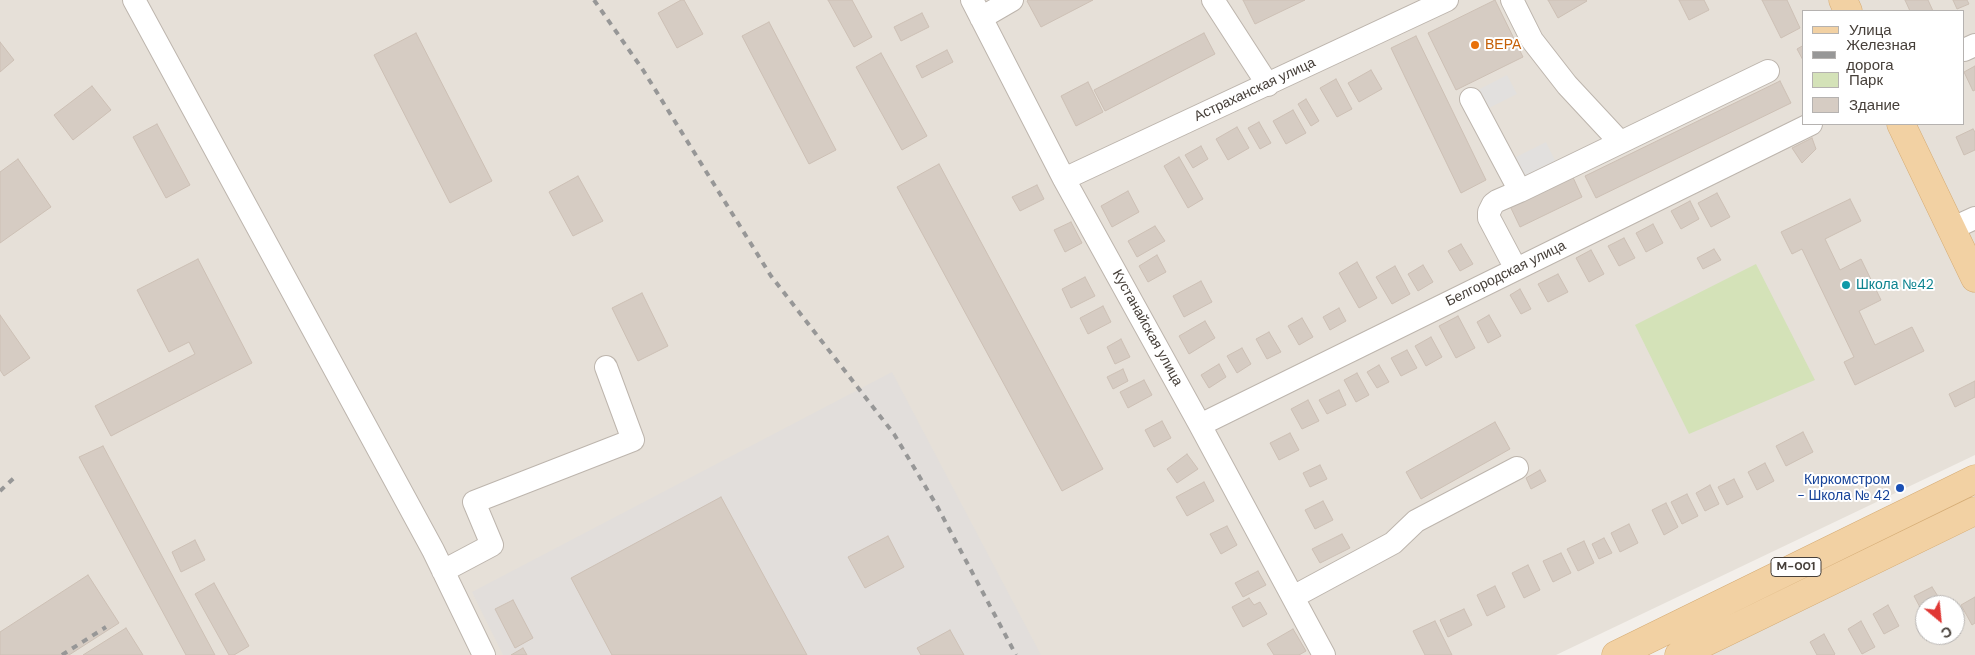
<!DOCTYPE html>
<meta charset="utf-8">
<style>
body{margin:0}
#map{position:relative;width:1975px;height:655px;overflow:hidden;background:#f3efea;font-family:"DM Sans",sans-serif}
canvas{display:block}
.legend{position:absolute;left:1802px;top:10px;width:162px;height:115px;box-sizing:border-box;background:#fff;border:1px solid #b5b2b0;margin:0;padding:6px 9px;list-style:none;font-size:15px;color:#463f39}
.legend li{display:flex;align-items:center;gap:10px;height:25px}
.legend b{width:25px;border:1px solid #b5b2b0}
.north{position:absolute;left:1915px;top:595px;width:50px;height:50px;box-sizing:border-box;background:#fff;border:1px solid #b5b2b0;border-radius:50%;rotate:152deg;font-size:14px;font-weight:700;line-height:20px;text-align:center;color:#463f39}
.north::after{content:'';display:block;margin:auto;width:18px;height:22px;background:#e03734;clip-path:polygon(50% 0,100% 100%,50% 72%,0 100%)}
</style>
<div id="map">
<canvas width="1975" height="655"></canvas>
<ul class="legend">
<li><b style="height:6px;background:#f2d1a3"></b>Улица</li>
<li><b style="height:6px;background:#979797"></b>Железная дорога</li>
<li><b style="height:14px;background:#d4e2b8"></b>Парк</li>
<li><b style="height:14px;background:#d6ccc3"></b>Здание</li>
</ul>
<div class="north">С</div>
</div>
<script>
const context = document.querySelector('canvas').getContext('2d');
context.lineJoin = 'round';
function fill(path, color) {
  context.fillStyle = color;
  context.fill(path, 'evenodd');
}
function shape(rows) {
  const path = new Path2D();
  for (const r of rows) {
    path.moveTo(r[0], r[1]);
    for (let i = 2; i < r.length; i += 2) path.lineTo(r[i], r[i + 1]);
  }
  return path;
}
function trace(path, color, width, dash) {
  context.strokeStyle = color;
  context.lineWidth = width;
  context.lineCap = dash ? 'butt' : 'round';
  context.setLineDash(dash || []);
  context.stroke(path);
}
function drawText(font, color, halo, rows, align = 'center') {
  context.font = font + ' "DM Sans",sans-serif';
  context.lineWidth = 4;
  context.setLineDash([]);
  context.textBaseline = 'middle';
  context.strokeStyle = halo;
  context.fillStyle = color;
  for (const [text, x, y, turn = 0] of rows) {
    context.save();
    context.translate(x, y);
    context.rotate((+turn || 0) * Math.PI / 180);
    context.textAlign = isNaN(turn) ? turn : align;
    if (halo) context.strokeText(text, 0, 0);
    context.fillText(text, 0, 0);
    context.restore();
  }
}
fill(shape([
 [0,0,1975,0,1975,455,1556,655,0,655],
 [1804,11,1964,11,1964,124,1804,124],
 [1975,527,1975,655,1702,655],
 [1925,605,1955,605,1955,635,1925,635]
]), '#e6e0d8');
fill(shape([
 [892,372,1041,655,503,655,472,592]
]), '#e2dedb');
fill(shape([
 [1756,264,1815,380,1689,434,1635,325]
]), '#d4e2b8');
fill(shape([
 [1507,75,1517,94,1483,111,1474,92],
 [1546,142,1557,165,1524,180,1514,158]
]), '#e2e0de');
const building = shape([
 [681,0,684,0,703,34,677,48,658,13,681,0],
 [828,0,852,0,872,37,854,47,828,0],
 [1028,0,1093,0,1041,27,1027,1,1028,0],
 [1243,0,1305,0,1255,24,1243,0],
 [1495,0,1523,57,1456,90,1428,33,1495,0],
 [1548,0,1586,0,1587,1,1558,18,1548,0],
 [1679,0,1704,0,1709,10,1689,20,1679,0],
 [1762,0,1787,0,1800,28,1781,38,1762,0],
 [1905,0,1928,0,1933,11,1910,11,1905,0],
 [1953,0,1967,0,1969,4,1957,9,1953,0],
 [922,13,929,27,901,41,894,27,922,13],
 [769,22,836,150,809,164,742,36,769,22],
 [416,33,492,181,450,203,374,55,416,33],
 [1204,33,1215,54,1105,111,1094,90,1204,33],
 [1416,36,1486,180,1461,193,1391,48,1416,36],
 [0,42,14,60,0,72,0,42],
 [1804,45,1804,62,1797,49,1804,45],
 [947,50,953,62,922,78,916,66,947,50],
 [881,53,927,136,902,150,856,67,881,53],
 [1975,66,1975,90,1973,91,1964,72,1975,66],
 [1371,70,1382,89,1359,102,1348,83,1371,70],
 [1336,79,1352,109,1337,117,1320,88,1336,79],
 [1780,81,1791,103,1596,198,1585,176,1780,81],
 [1088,82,1103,112,1076,126,1061,96,1088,82],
 [92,86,111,110,73,140,54,115,92,86],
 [1306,99,1319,121,1311,126,1298,104,1306,99],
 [1293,110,1306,133,1286,144,1273,121,1293,110],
 [1259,122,1271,143,1260,149,1248,128,1259,122],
 [157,124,190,185,166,198,133,137,157,124],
 [1237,127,1249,148,1228,160,1216,139,1237,127],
 [1973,129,1975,132,1975,150,1964,155,1956,137,1973,129],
 [1812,138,1816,149,1802,163,1792,148,1812,138],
 [1201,146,1208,159,1193,168,1185,155,1201,146],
 [1179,157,1203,199,1188,208,1164,166,1179,157],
 [18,159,51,207,0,243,0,172,18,159],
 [939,164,1103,469,1062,491,897,187,939,164],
 [1571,173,1582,197,1520,227,1509,204,1571,173],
 [578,176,603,221,573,236,549,192,578,176],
 [1037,185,1044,199,1020,211,1012,197,1037,185],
 [1128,191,1139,212,1112,227,1101,206,1128,191],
 [1717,193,1730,217,1711,227,1698,203,1717,193],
 [1850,199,1861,221,1825,239,1840,270,1861,259,1881,300,1859,311,1875,345,1912,327,1924,351,1855,385,1844,362,1854,357,1802,249,1792,254,1781,232,1850,199],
 [1690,201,1699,219,1681,229,1671,211,1690,201],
 [1071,222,1082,243,1065,252,1054,230,1071,222],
 [1653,224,1663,243,1646,252,1636,233,1653,224],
 [1155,226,1165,241,1137,257,1128,241,1155,226],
 [1624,238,1635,258,1619,266,1608,246,1624,238],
 [1461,244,1473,264,1460,271,1448,251,1461,244],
 [1714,249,1721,260,1703,269,1697,258,1714,249],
 [1591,250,1604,274,1589,282,1576,258,1591,250],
 [1157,255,1166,272,1148,282,1139,266,1157,255],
 [198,259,252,363,111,436,95,406,195,354,189,342,169,352,137,290,198,259],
 [1357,262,1377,298,1359,308,1339,273,1357,262],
 [1423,265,1433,282,1418,291,1408,274,1423,265],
 [1395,266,1410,294,1392,304,1376,277,1395,266],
 [1558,274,1568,292,1548,302,1538,284,1558,274],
 [1085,277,1095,296,1071,308,1062,289,1085,277],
 [1201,281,1212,302,1184,317,1173,296,1201,281],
 [1520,289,1531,309,1521,314,1510,295,1520,289],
 [642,293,668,346,638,361,612,308,642,293],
 [1103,306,1111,322,1088,334,1080,318,1103,306],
 [1339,308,1346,321,1330,330,1323,317,1339,308],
 [0,315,30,358,4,376,0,370,0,315],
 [1489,315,1501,336,1488,343,1477,322,1489,315],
 [1458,316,1475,348,1456,358,1439,326,1458,316],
 [1302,318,1313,337,1299,345,1288,326,1302,318],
 [1205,321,1215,338,1189,354,1179,336,1205,321],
 [1269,332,1281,352,1267,359,1256,339,1269,332],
 [1431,337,1442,357,1426,366,1415,346,1431,337],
 [1121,339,1130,357,1115,364,1107,347,1121,339],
 [1242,348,1251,364,1237,373,1227,356,1242,348],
 [1407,350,1417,368,1401,376,1391,358,1407,350],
 [1219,364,1226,377,1209,388,1201,375,1219,364],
 [1379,365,1389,382,1377,388,1367,372,1379,365],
 [1123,369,1128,381,1113,389,1107,377,1123,369],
 [1357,373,1369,395,1356,402,1344,380,1357,373],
 [1144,380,1152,395,1128,408,1120,392,1144,380],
 [1975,381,1975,397,1955,407,1949,394,1975,381],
 [1339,390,1346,405,1327,414,1319,400,1339,390],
 [1308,400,1319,421,1302,429,1291,409,1308,400],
 [1162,421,1171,438,1154,447,1145,430,1162,421],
 [1495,422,1510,449,1421,499,1406,472,1495,422],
 [1803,432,1813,452,1786,466,1776,446,1803,432],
 [1290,433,1299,450,1279,460,1270,443,1290,433],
 [103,446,215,655,186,655,79,457,103,446],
 [1187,454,1198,469,1177,483,1167,469,1187,454],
 [1765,463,1774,481,1757,490,1748,472,1765,463],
 [1320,465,1327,479,1310,487,1303,473,1320,465],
 [1540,470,1546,481,1531,489,1526,478,1540,470],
 [1734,479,1743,497,1727,505,1718,487,1734,479],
 [1204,482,1214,501,1187,516,1176,497,1204,482],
 [1710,485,1719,504,1705,511,1696,493,1710,485],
 [1687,494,1698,516,1682,524,1671,502,1687,494],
 [721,497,807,655,612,655,571,578,721,497],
 [1323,501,1333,520,1315,529,1305,510,1323,501],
 [1666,503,1678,527,1664,535,1652,510,1666,503],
 [1629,524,1638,543,1620,552,1611,533,1629,524],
 [1227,526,1237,545,1221,554,1210,534,1227,526],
 [1342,534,1350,548,1320,563,1312,549,1342,534],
 [888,536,904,567,865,588,848,557,888,536],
 [1604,538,1612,553,1599,559,1592,544,1604,538],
 [195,540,205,560,181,572,172,552,195,540],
 [1584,541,1594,563,1578,571,1567,549,1584,541],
 [1561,553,1571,573,1553,582,1543,561,1561,553],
 [1528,565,1540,590,1524,598,1512,573,1528,565],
 [1258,571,1266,585,1243,597,1235,583,1258,571],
 [88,575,119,623,69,655,0,655,0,632,88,575],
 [214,583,249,646,234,655,229,655,195,594,214,583],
 [1495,586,1505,607,1487,616,1477,595,1495,586],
 [1932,587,1941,601,1934,605,1925,605,1925,610,1922,611,1914,596,1932,587],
 [1975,597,1975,623,1972,625,1961,605,1975,597],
 [1249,598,1254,605,1260,602,1267,614,1243,627,1232,607,1249,598],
 [513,600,533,638,515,648,495,609,513,600],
 [1888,605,1899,626,1884,634,1873,614,1888,605],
 [1464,609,1472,625,1448,637,1440,620,1464,609],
 [1435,621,1452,655,1425,655,1413,631,1435,621],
 [1861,621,1875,647,1862,654,1848,629,1861,621],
 [126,628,143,655,83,655,126,628],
 [1293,629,1306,651,1299,655,1274,655,1267,644,1293,629],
 [950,630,964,655,921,655,917,648,950,630],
 [1824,634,1835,654,1834,655,1817,655,1810,642,1824,634],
 [523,648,527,655,511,655,523,648]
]);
fill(building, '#d6ccc3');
trace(building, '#cdc0b5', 1);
const minor = shape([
 [134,0,433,550,484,655],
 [972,0,1064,179,1200,425,1324,655],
 [1213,0,1268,85],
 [1512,0,1532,40,1567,85,1620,142],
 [981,18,1012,0],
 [1964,50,1975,45],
 [1471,99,1520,191,1497,201,1493,204,1489,212,1489,218,1516,269],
 [1064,179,1447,0],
 [1520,191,1768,71],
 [1951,229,1975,218],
 [1200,425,1811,124],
 [443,571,492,545,474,502,633,440,606,367],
 [1293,597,1393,543,1416,521,1517,468]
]);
const major = shape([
 [1843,0,1848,11],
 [1901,124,1975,278],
 [1616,655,1975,479],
 [1679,655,1975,511]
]);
trace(minor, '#bdb5ad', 24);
trace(major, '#d5ac75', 29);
trace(minor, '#fff', 22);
trace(major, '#f2d1a3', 28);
trace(shape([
 [594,0,643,70,771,276,894,434,937,506,1016,655],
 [0,491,16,476],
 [62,655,106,627]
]), '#979797', 4, [6, 6]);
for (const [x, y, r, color] of [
 [1475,45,5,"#e8710a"],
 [1846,285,5,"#0f9aa8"],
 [1900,488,5,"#1a4fb4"]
]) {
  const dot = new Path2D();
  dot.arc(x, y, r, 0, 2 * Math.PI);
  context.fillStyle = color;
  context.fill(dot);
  trace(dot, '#fff', 2);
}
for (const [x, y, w] of [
 [1796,567,50]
]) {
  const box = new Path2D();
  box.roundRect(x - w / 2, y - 9.5, w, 19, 4);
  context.fillStyle = '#fff';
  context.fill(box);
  trace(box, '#463f39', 1);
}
drawText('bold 12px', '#463f39', null, [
 ["M-001",1796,567]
]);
drawText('14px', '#c56008', '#fff', [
 ["ВЕРА",1485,45]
], 'left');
drawText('14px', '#463f39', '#fff', [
 ["Астраханская улица",1255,90,-25],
 ["Белгородская улица",1506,274,-26],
 ["Кустанайская улица",1147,328,61]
]);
drawText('14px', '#0d838f', '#fff', [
 ["Школа №42",1856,285]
], 'left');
drawText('14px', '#164399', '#fff', [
 ["Киркомстром",1890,480],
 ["- Школа № 42",1890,496]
], 'right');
</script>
